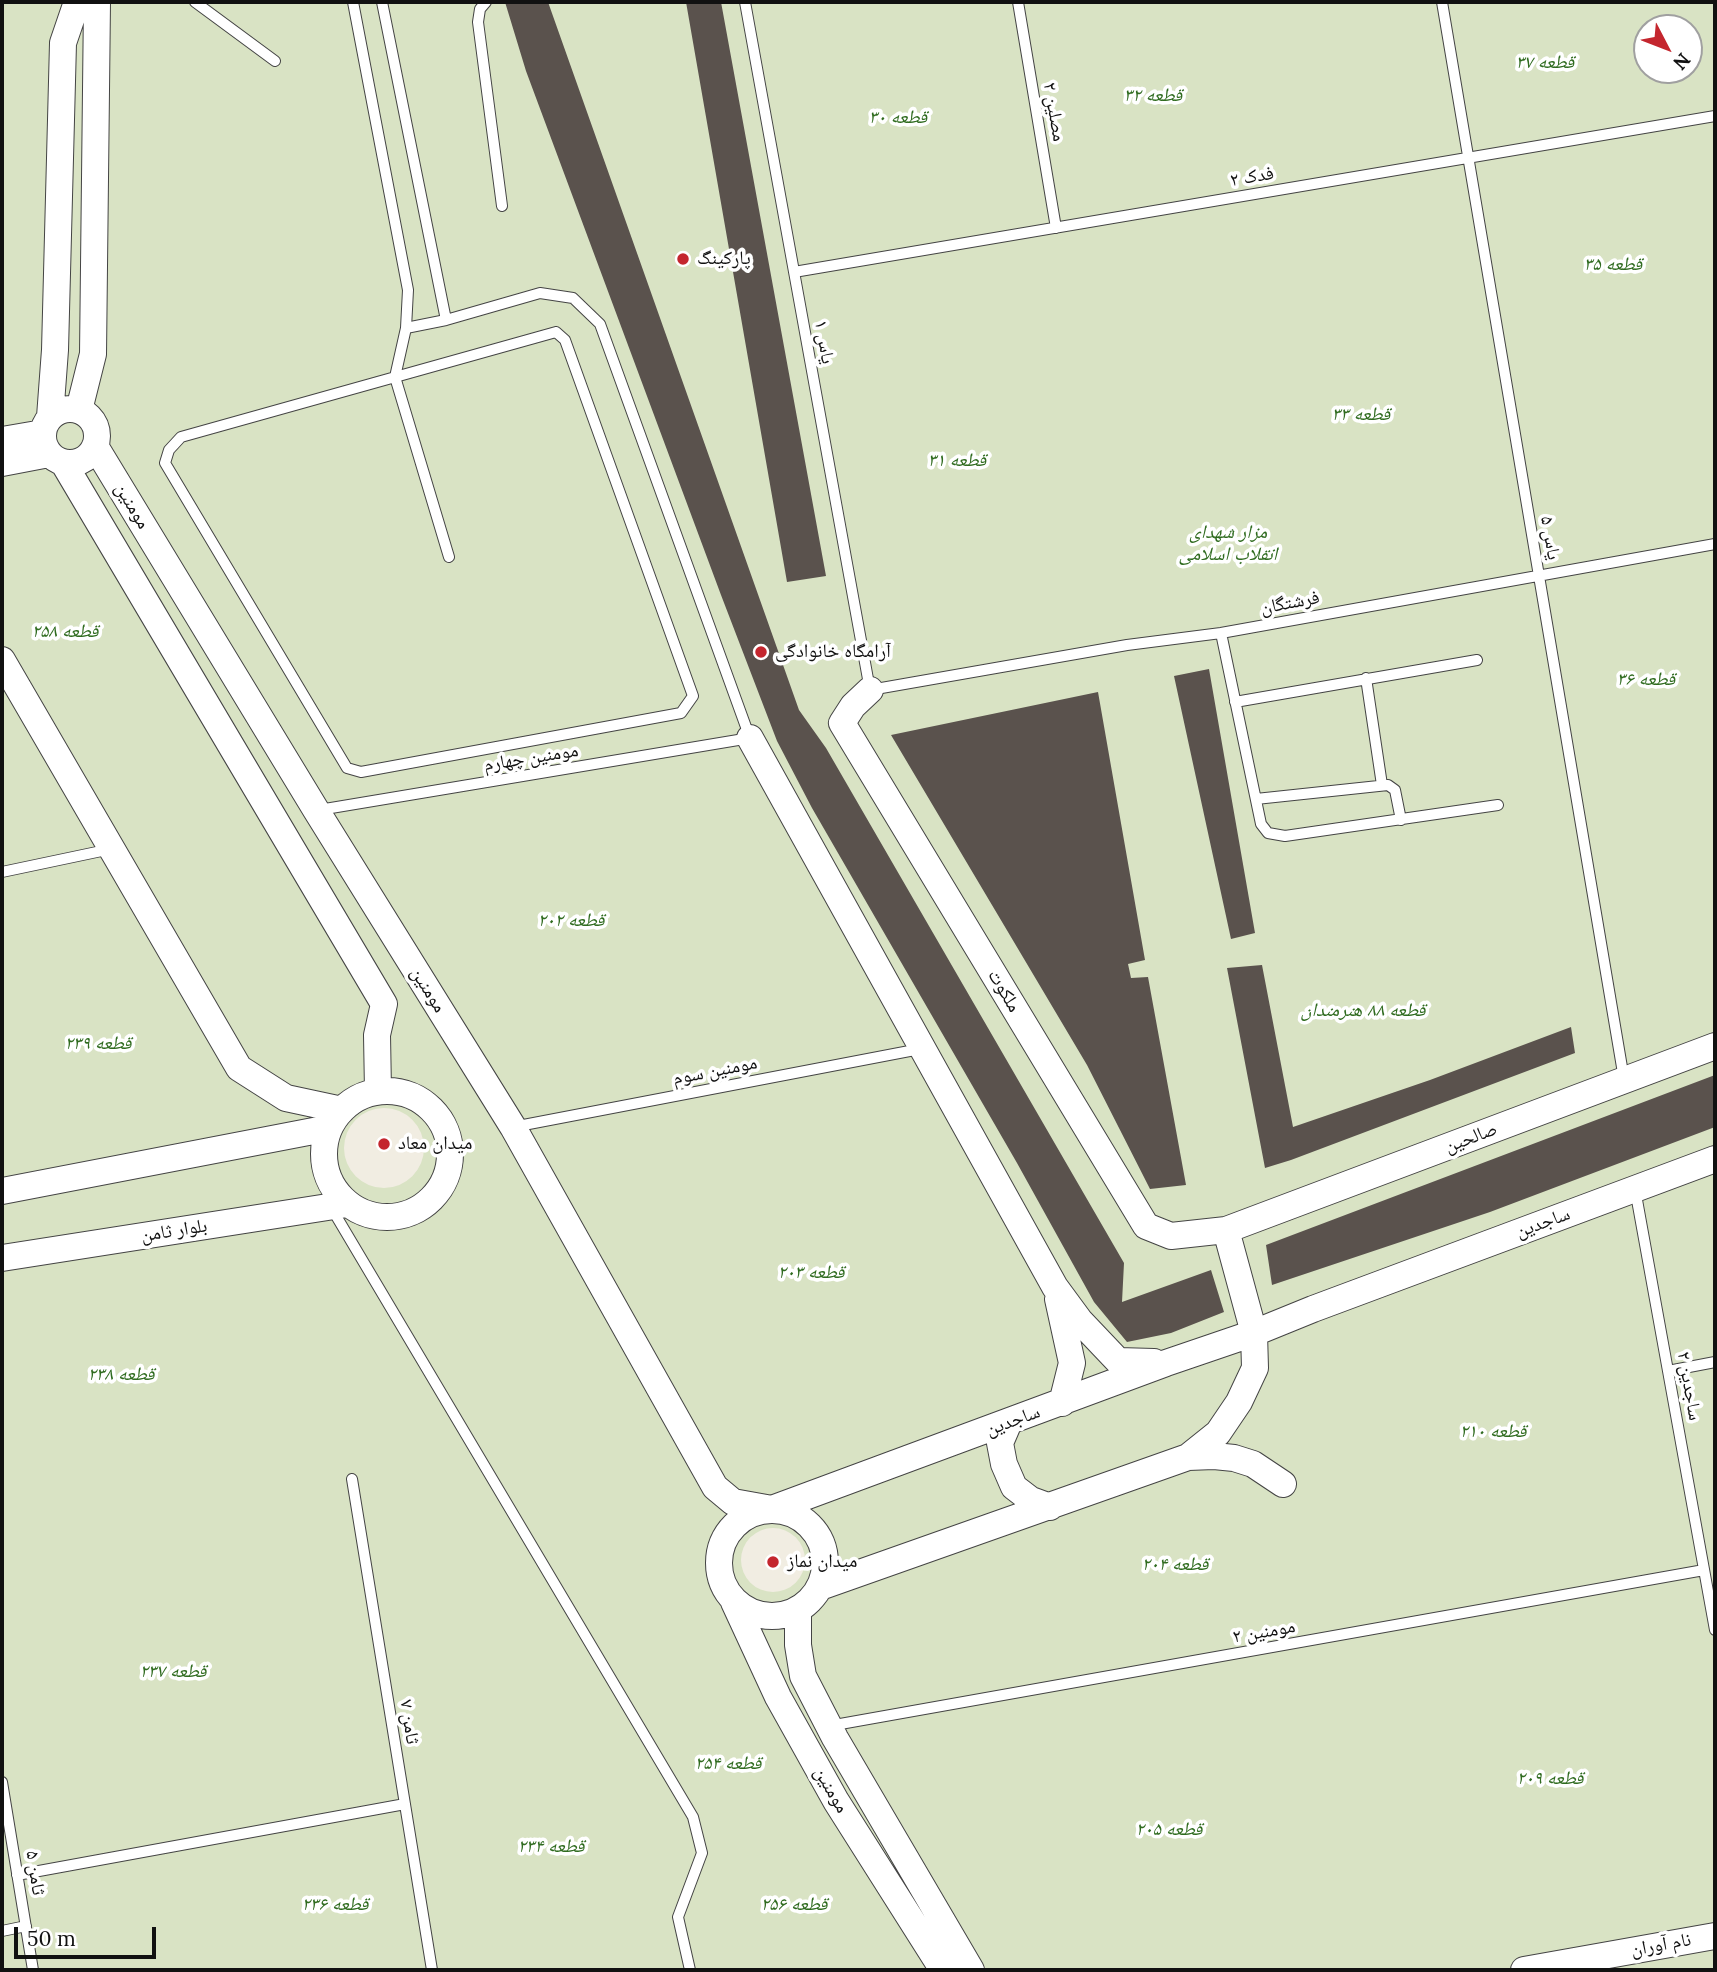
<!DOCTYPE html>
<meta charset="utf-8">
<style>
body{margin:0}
#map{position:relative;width:1717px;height:1972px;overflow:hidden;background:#fffdf5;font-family:Lora,serif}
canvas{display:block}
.frame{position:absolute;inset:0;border:4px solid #111;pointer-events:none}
.north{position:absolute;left:1633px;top:14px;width:70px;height:70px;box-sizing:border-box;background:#fff;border:2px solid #a0a0a0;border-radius:50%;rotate:132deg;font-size:19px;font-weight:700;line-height:28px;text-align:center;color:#111}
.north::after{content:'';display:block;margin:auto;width:24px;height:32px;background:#c4262e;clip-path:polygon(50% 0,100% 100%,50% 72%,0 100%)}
.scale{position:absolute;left:14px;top:1927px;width:142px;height:32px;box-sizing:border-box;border:4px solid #111;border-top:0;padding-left:9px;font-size:21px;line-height:24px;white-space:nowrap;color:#111;-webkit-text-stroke:5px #fff;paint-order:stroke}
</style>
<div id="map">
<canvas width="1717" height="1972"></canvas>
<div class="frame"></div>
<div class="north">N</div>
<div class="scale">50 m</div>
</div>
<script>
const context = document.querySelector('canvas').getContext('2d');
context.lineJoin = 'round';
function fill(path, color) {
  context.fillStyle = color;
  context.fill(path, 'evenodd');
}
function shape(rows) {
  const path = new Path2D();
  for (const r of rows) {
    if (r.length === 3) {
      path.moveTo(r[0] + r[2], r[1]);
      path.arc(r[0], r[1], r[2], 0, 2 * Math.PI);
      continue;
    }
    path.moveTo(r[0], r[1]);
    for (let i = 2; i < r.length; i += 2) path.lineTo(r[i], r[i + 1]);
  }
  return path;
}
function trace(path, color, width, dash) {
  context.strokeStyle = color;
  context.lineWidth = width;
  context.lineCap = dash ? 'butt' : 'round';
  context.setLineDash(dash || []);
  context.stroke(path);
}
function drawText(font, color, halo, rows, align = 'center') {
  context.font = font + ' Lora,"Noto Naskh Arabic",serif';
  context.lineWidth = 7;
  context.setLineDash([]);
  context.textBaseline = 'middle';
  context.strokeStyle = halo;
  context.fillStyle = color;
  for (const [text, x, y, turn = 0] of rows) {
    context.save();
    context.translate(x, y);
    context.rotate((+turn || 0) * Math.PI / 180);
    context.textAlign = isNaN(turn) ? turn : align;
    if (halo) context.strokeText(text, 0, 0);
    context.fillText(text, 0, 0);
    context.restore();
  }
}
fill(shape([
 [2,2,1715,2,1715,1970,2,1970],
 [1647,28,1689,28,1689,70,1647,70]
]), '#d9e3c4');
fill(shape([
 [384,1148,40],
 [773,1560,32]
]), '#f1ede2');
fill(shape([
 [505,2,548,2,799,710,826,748,1124,1263,1122,1302,1211,1270,1224,1312,1171,1333,1127,1342,1094,1302,1017,1163,812,808,777,741,721,595,526,71],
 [686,2,721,2,826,576,787,582],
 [1209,669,1255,933,1231,939,1174,676],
 [1098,692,1145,960,1128,964,1131,978,1148,977,1186,1185,1150,1189,1087,1065,891,735],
 [1262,965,1293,1127,1430,1080,1571,1027,1575,1053,1291,1160,1265,1168,1227,968],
 [1715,1075,1715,1127,1490,1212,1272,1285,1266,1245]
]), '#5a524d');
const service = shape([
 [195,2,275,61],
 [353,2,408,290,406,328,395,377,449,557],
 [382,2,446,320],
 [486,2,480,9,478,22,502,206],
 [745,2,870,690,1127,645,1221,633,1715,544],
 [1018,2,1056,228],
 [1442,2,1624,1079],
 [794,272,1715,116],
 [556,332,565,340,693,696,681,713,361,772,347,768,165,463,169,450,181,437,556,332],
 [1221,633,1261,824,1268,833,1285,836,1498,805],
 [1366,678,1382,785],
 [1235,702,1477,660],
 [1256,799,1388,785,1395,790,1401,820],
 [319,810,750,738,600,324,573,298,540,293,446,320,406,328],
 [2,872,111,849],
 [513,1127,920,1049],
 [1635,1189,1715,1630],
 [332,1209,693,1817,702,1853,678,1917,690,1970],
 [1668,1371,1715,1362],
 [352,1479,432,1970],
 [829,1726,1704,1570],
 [2,1782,33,1970],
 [17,1875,405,1804],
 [2,1931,26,1926]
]);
const tertiary = shape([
 [70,436,27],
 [79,410,93,354,97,2],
 [50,417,55,350,63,43,77,2],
 [2,440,43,433],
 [95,446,316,810,513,1127,715,1487,733,1502,772,1509,1166,1363,1254,1333,1313,1309,1715,1159],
 [63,462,384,1004,377,1035,378,1091],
 [2,463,49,454],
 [2,660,239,1068,286,1098,342,1110],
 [870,690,853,706,842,723,1146,1226,1171,1236,1226,1230,1715,1046],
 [750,738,1055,1287,1080,1321,1118,1361,1154,1362],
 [387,1154,63],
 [2,1191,329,1128],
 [2,1258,347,1204],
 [1058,1299,1072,1363,1062,1403],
 [1009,1422,1000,1443,1004,1464,1014,1487,1031,1500,1050,1507],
 [1188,1457,1218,1433,1239,1402,1255,1368,1254,1333,1226,1230],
 [772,1563,53],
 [820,1587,1188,1457,1214,1456,1234,1458,1253,1464,1283,1484],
 [734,1602,778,1697,836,1801,943,1970],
 [798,1610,798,1645,803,1676,835,1738,971,1970],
 [1524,1970,1715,1936]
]);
trace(service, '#444', 12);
trace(tertiary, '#444', 28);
trace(service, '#fff', 10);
trace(tertiary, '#fff', 26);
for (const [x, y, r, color] of [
 [683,259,7,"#c4262e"],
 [761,652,7,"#c4262e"],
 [384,1144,7,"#c4262e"],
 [773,1562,7,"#c4262e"]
]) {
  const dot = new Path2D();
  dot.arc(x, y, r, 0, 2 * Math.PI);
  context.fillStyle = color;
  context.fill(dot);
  trace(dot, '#fff', 2.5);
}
drawText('italic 19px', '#2f6b1f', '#fff', [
 ["قطعه ۳۷",1545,63],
 ["قطعه ۳۲",1153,96],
 ["قطعه ۳۰",898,118],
 ["قطعه ۳۵",1613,265],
 ["قطعه ۳۳",1361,415],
 ["قطعه ۳۱",957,461],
 ["مزار شهدای",1228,533],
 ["انقلاب اسلامی",1228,555],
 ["قطعه ۲۵۸",65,632],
 ["قطعه ۳۶",1646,680],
 ["قطعه ۲۰۲",571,921],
 ["قطعه ۸۸ هنرمندان",1363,1011],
 ["قطعه ۲۳۹",98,1044],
 ["قطعه ۲۰۳",811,1273],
 ["قطعه ۲۳۸",121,1375],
 ["قطعه ۲۱۰",1493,1432],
 ["قطعه ۲۰۴",1175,1565],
 ["قطعه ۲۳۷",173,1672],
 ["قطعه ۲۵۴",728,1764],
 ["قطعه ۲۰۹",1550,1779],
 ["قطعه ۲۰۵",1169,1830],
 ["قطعه ۲۳۴",551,1847],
 ["قطعه ۲۳۶",335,1905],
 ["قطعه ۲۵۶",794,1905]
]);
drawText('19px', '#111', '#fff', [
 ["مصلین ۲",1054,112,80],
 ["فدک ۲",1252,177,-10],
 ["یاس ۱",824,342,80],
 ["مومنین",132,506,59],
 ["یاس ۵",1550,538,80],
 ["فرشتگان",1290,603,-11],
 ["مومنین چهارم",531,758,-9],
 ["مومنین",428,990,58],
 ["ملکوت",1004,991,59],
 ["مومنین سوم",715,1071,-11],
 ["صالحین",1471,1138,-21],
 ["ساجدین",1543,1223,-20],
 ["بلوار ثامن",174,1231,-9],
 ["ساجدین ۲",1689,1386,80],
 ["ساجدین",1013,1421,-20],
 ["مومنین ۲",1264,1632,-10],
 ["ثامن ۷",409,1722,81],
 ["مومنین",831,1790,60],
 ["ثامن ۵",35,1873,81],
 ["نام آوران",1661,1945,-10]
]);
drawText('19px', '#111', '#fff', [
 ["پارکینگ",697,259],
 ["آرامگاه خانوادگی",775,652],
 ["میدان معاد",398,1144],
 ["میدان نماز",787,1562]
], 'left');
</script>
